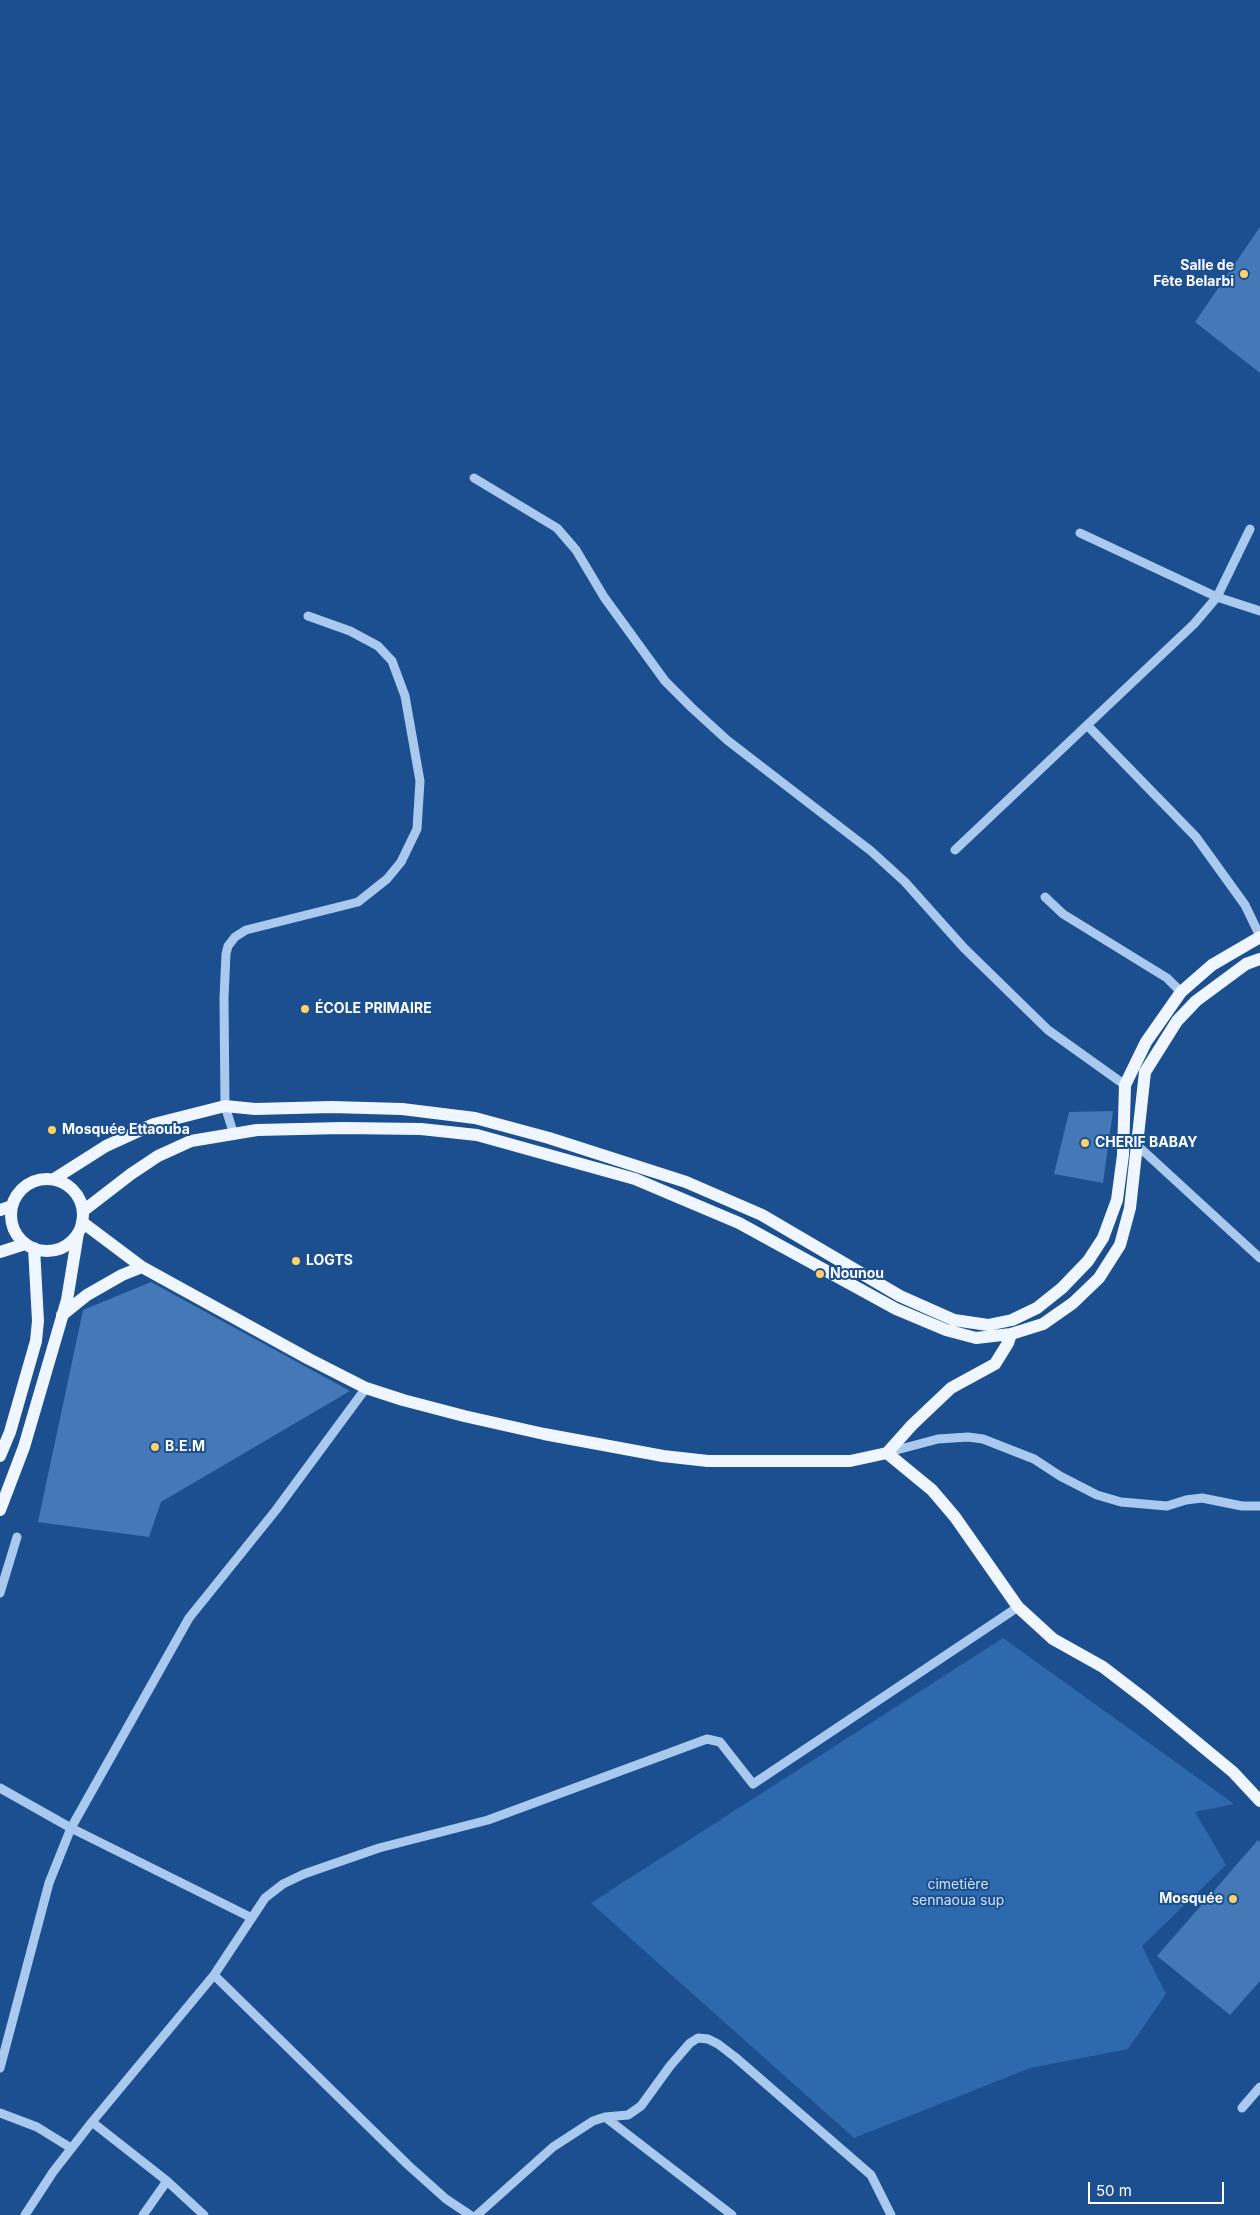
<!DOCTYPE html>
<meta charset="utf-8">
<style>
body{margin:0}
#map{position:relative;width:1260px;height:2215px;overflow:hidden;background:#1b4f8f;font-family:Inter,sans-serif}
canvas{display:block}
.scale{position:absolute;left:1088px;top:2182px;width:136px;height:22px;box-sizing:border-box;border:2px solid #fff;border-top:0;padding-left:6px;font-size:15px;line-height:18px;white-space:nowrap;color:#fff;-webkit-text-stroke:4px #1b4f8f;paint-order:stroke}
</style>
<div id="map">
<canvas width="1260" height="2215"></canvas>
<div class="scale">50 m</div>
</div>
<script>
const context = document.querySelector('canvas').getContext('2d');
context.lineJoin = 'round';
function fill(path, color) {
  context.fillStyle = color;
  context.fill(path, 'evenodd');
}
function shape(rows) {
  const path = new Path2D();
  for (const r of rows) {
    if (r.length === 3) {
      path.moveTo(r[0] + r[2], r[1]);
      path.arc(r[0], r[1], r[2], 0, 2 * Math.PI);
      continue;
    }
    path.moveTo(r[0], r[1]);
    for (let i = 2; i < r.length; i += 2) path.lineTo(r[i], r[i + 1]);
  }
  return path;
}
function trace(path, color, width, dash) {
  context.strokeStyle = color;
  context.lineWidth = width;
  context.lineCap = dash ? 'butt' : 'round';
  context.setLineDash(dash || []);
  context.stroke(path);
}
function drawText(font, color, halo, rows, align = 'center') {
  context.font = font + ' Inter,sans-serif';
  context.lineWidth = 4;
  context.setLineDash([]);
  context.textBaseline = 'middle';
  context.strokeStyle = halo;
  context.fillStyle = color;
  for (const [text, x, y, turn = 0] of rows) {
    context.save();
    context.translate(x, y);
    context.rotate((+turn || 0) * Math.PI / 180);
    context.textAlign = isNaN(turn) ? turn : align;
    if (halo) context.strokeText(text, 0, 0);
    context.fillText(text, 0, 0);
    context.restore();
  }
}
fill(shape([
 [1003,1638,1234,1804,1195,1812,1226,1865,1142,1946,1166,1994,1128,2049,1030,2068,854,2138,591,1903]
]), '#2e69ad');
fill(shape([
 [1260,227,1260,373,1195,322],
 [1113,1111,1103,1183,1054,1174,1069,1112],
 [151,1282,350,1391,161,1502,149,1537,38,1522,83,1310],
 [1258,1840,1260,1842,1260,1981,1230,2015,1157,1956]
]), '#4478b7');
trace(shape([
 [474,478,557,528,576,550,604,597,665,681,692,708,727,740,871,851,905,882,964,948,1048,1030,1125,1085],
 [1080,533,1217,597,1260,611],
 [1087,725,1196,837,1245,905,1260,936],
 [955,850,1194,624,1217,597,1250,529],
 [1045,897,1063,914,1167,978,1181,992],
 [234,1135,225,1106,224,998,226,954,228,946,235,937,246,930,358,902,387,879,401,862,417,829,420,781,405,696,392,661,378,646,350,631,308,616],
 [1138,1146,1260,1258],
 [889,1452,938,1439,968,1437,983,1439,1034,1459,1060,1476,1097,1495,1121,1502,1167,1506,1186,1500,1202,1498,1242,1506,1260,1506],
 [0,1593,17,1537],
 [0,1788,71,1828,252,1918],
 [214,1975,408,2165,446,2199,470,2215],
 [0,2068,49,1883,71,1828,189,1618,276,1510,366,1388],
 [1242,2108,1260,2087],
 [0,2113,37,2127,71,2148],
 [605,2117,732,2215],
 [92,2122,167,2181,204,2215],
 [25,2215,53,2172,92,2122,214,1975,265,1898,283,1884,304,1874,379,1848,488,1820,707,1739,720,1742,753,1784,1018,1607],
 [143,2215,167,2181],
 [477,2215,553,2147,593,2121,605,2117,628,2115,641,2106,670,2066,690,2043,698,2038,708,2039,718,2044,735,2057,871,2175,891,2215]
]), '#a9c9ee', 9);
trace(shape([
 [54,1179,106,1146,154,1124,225,1106,255,1109,331,1107,402,1109,475,1118,549,1138,686,1182,762,1215,900,1296,954,1320,988,1325,1012,1320,1037,1308,1062,1288,1088,1261,1103,1238,1117,1200,1123,1155,1125,1085,1146,1042,1181,992,1212,965,1260,937],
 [47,1215,36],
 [0,1210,12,1206],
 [83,1211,131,1174,158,1156,191,1141,257,1130,343,1128,421,1129,477,1135,635,1179,739,1223,896,1309,946,1330,976,1338,1011,1334,1043,1324,1073,1303,1099,1278,1120,1245,1130,1208,1145,1072,1177,1021,1196,1001,1246,964,1260,959],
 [82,1222,142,1267,309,1359,366,1388,403,1400,464,1416,544,1434,663,1456,708,1461,850,1461,887,1453,912,1425,951,1388,995,1364,1008,1343,1011,1334],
 [0,1252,25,1244],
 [62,1315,87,1295,122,1275,142,1267],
 [887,1453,932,1490,955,1517,1018,1607,1053,1639,1103,1667,1146,1700,1233,1772,1260,1801],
 [0,1456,10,1432,36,1341,38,1321,34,1248],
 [0,1510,24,1447,67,1300,78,1233]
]), '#f0f6ff', 12);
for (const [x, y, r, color] of [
 [1244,274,5,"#ffd166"],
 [305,1009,5,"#ffd166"],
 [52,1130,5,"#ffd166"],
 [1085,1143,5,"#ffd166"],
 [296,1261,5,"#ffd166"],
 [820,1274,5,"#ffd166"],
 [155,1447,5,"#ffd166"],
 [1233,1899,5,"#ffd166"]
]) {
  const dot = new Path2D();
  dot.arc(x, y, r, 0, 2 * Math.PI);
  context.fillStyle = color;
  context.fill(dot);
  trace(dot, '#1b4f8f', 2);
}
drawText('bold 14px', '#fff', '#1b4f8f', [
 ["Salle de",1234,266,"right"],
 ["Fête Belarbi",1234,282,"right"],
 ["ÉCOLE PRIMAIRE",315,1009],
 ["Mosquée Ettaouba",62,1130],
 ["CHERIF BABAY",1095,1143],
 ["LOGTS",306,1261],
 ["Nounou",830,1274],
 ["B.E.M",165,1447],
 ["Mosquée",1223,1899,"right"]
], 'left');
drawText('14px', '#cfe3fa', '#1b4f8f', [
 ["cimetière",958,1885],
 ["sennaoua sup",958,1901]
]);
</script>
